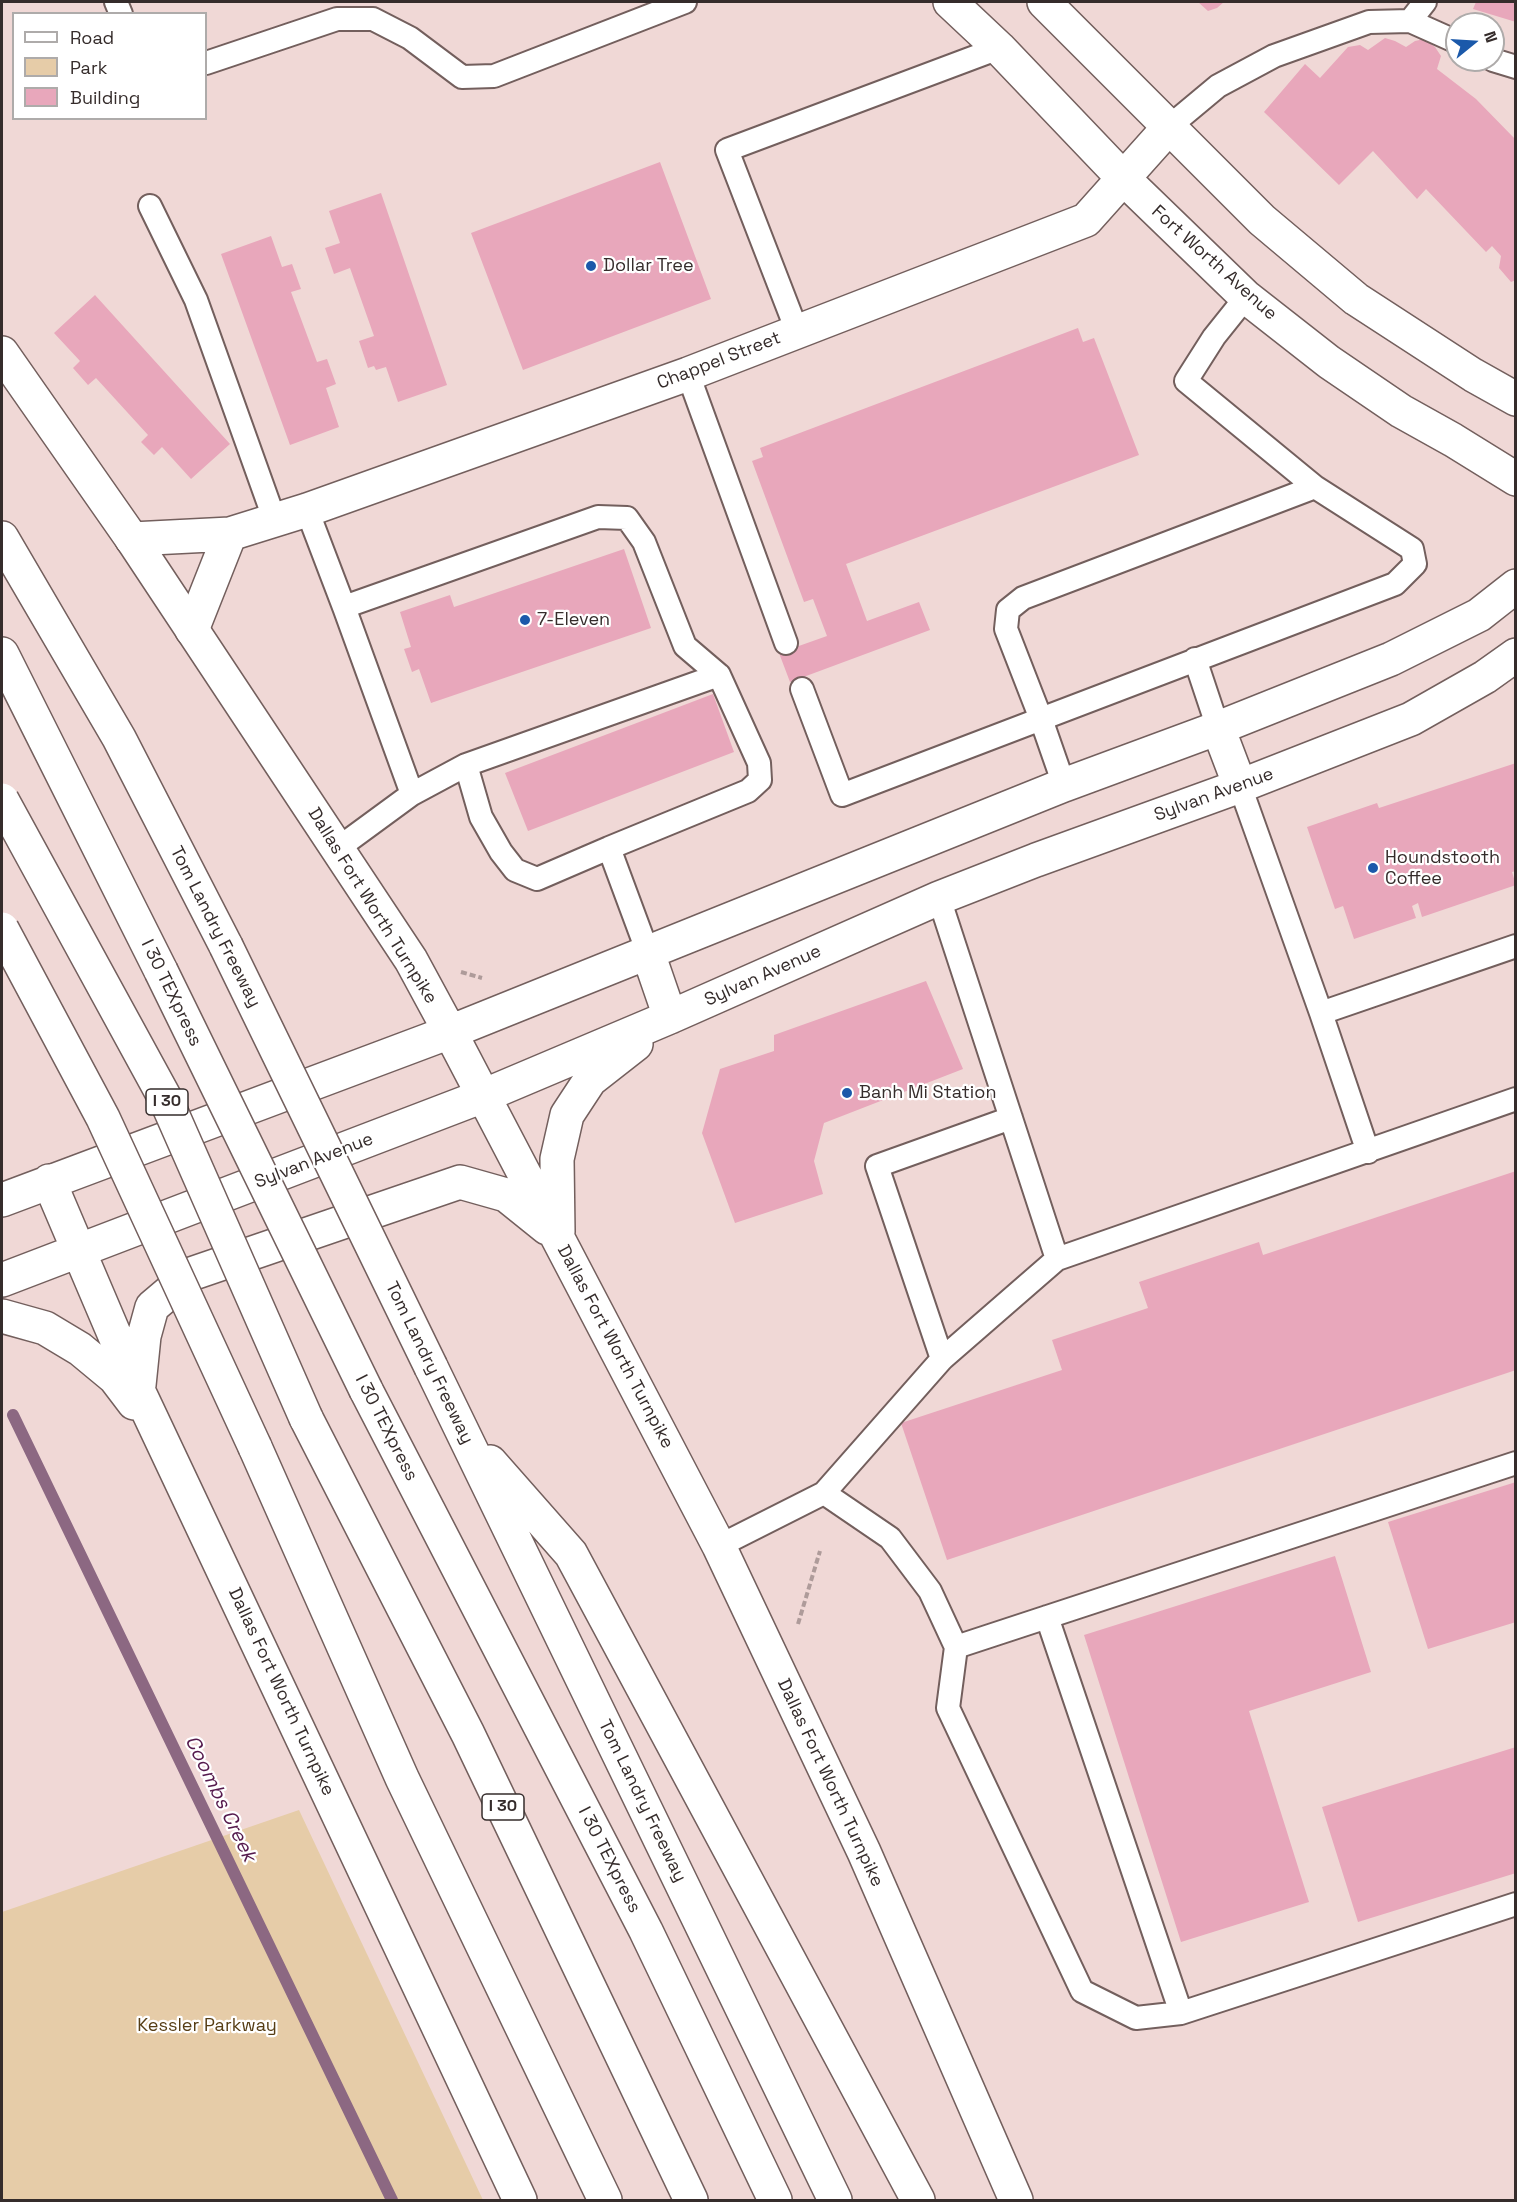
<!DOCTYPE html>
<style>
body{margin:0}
#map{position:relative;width:1517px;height:2202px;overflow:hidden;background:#f0d8d6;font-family:"Space Grotesk",sans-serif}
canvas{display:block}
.frame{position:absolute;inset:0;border:3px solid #352c2b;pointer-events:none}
.legend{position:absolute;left:12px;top:12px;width:195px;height:108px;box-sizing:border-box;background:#fff;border:2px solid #aeabaa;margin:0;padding:8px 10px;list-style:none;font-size:18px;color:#352c2b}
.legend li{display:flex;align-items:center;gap:12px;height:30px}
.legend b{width:30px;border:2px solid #aeabaa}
.north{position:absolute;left:1445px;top:12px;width:60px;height:60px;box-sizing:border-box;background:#fff;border:2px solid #aeabaa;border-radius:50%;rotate:72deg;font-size:16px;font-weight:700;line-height:24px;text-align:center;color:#352c2b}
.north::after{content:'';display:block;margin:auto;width:21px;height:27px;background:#1b59aa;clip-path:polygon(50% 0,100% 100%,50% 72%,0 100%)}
</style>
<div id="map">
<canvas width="1517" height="2202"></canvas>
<div class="frame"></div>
<ul class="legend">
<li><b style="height:8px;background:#fff"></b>Road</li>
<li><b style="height:16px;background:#e6cca8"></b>Park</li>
<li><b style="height:16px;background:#e8a7bb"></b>Building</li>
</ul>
<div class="north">N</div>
</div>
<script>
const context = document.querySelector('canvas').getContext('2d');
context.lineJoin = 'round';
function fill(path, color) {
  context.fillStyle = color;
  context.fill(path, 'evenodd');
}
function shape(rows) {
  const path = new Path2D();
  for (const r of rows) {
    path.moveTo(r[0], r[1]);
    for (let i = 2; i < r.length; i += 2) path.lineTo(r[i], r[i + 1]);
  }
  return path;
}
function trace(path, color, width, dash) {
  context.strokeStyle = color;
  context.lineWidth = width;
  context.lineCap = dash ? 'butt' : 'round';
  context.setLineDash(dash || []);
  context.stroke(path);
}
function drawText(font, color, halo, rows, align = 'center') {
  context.font = font + ' "Space Grotesk",sans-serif';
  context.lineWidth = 4.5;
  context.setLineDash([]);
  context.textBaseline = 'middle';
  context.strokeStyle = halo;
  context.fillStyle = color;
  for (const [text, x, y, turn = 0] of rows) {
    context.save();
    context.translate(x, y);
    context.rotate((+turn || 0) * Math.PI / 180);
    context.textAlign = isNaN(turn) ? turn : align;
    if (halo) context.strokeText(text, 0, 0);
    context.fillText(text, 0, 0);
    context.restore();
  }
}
fill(shape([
 [299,1810,483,2200,2,2200,2,1912]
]), '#e6cca8');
trace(shape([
 [13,1415,392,2200]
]), '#8c6882', 12);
fill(shape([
 [1198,2,1224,2,1217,8,1208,11],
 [1476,2,1516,2,1516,22,1473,9],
 [1385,38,1395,41,1406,47,1415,41,1424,39,1435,47,1441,56,1437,69,1476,99,1516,140,1516,280,1511,282,1499,268,1501,256,1492,246,1486,252,1426,189,1417,199,1373,151,1339,185,1264,112,1305,64,1320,78,1348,47,1360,45,1368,50],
 [660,162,711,299,523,370,471,233],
 [381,193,447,385,398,402,386,367,376,370,374,366,368,368,359,341,374,336,350,268,334,274,325,248,340,243,329,211],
 [271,236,282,267,292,264,301,289,291,292,317,362,327,359,336,384,326,388,339,427,290,445,221,254],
 [95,295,230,444,191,479,162,447,154,455,141,442,148,435,96,378,88,385,73,368,80,361,54,333],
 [1078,328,1083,342,1094,338,1139,455,846,564,867,621,919,602,930,630,790,682,779,653,827,636,813,599,804,602,752,461,763,457,760,448],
 [624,549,651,628,431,703,419,669,412,672,404,649,411,647,400,612,450,595,454,607],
 [713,694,734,752,528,831,505,773],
 [1516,763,1516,871,1512,872,1516,885,1422,917,1418,903,1412,906,1416,918,1354,939,1343,906,1335,909,1307,827,1377,803,1379,808],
 [926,981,963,1069,824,1123,814,1161,823,1194,735,1223,702,1133,720,1069,774,1051,774,1035],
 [1516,1171,1516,1370,947,1560,901,1423,1062,1370,1052,1340,1148,1308,1139,1282,1259,1242,1263,1255],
 [1516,1482,1516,1622,1428,1649,1388,1522],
 [1335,1556,1371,1672,1249,1711,1309,1902,1181,1942,1084,1635],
 [1516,1747,1516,1873,1358,1922,1322,1807]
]), '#e8a7bb');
const lane = shape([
 [116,2,121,14],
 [1410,21,1425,2],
 [1493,60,1516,67],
 [206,63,337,19,373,19,410,38,462,77,494,76,685,2],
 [1170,126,1218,86,1274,56,1369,22,1410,21,1457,42],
 [150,206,196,300,275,521],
 [797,331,727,150,999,48],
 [688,374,786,643],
 [307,510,344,607,598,517,627,518,644,542,685,646,719,675],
 [344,607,412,794],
 [1195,659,1218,728],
 [802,689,842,795,1041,719,1006,629,1008,610,1023,598,1315,487],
 [466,765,481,817,501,852,515,870,537,879,609,848],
 [1064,785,1041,719,1395,584,1415,564,1412,549,1315,487,1186,381,1214,337,1246,297],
 [1240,786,1321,1013,1368,1152],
 [337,849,412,794,466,765,719,675,759,763,760,780,748,791,609,848,648,953],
 [939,898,1057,1259],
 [1321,1013,1516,946],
 [942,1359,877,1166,1011,1118],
 [824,1493,942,1359,1057,1259,1516,1099],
 [719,1546,824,1493,890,1538,930,1591,956,1647,948,1708,1082,1991,1136,2018,1181,2013,1516,1904],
 [1047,1617,1181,2013],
 [956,1647,1516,1463]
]);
const street = shape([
 [132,539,230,534,307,510,688,374,1086,220,1170,126],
 [192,630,230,534]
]);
const secondary = shape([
 [950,2,999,48,1124,179,1246,297,1329,362,1401,411,1453,440,1516,479],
 [1044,2,1262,220,1356,299,1473,375,1516,399],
 [132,539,411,960,450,1032,719,1546,864,1852,1016,2200],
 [1218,728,1240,786],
 [648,953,670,1017],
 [49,1181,138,1390,520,2200],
 [2,1200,450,1032,1064,785,1218,728,1391,659,1479,615,1516,586],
 [558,1232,557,1159,567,1115,590,1080,636,1044],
 [2,1280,483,1096,670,1017,939,898,1036,860,1240,786,1411,719,1485,677,1516,655],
 [2,1316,45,1328,80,1349,115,1378,134,1403],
 [139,1385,144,1336,152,1307,191,1274,460,1182,506,1195,547,1228]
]);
const highway = shape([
 [2,353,132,539],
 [2,538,119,738,226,946],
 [2,654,161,971],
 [431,1367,835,2200],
 [366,1390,646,1931,775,2200],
 [306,1418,468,1734,691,2200],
 [255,1447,402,1778,605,2200],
 [490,1462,571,1554,918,2200]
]);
trace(lane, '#735f5d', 26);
trace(street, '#735f5d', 36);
trace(secondary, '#735f5d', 36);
trace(highway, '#735f5d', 36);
trace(shape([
 [461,972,482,978],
 [798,1624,820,1551]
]), '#ae9b9a', 4, [6, 3]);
trace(lane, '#fff', 22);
trace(street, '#fff', 33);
trace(secondary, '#fff', 33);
trace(highway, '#fff', 33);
const highwayBridge = shape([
 [2,800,166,1100,306,1418],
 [2,929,103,1118,255,1447],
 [226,946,431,1367],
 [161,971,366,1390]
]);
trace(highwayBridge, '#735f5d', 36, []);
trace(highwayBridge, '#fff', 33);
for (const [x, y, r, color] of [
 [591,266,6,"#1b59aa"],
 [525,620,6,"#1b59aa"],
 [1373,868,6,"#1b59aa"],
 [847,1093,6,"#1b59aa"]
]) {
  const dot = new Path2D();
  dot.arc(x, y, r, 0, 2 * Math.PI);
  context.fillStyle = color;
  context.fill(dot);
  trace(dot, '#fff', 2);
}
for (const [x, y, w] of [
 [167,1102,42],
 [503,1807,42]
]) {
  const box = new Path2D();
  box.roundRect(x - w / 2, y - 13, w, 26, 4.5);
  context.fillStyle = '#fff';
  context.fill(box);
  trace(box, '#352c2b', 1.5);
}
drawText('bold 16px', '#352c2b', null, [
 ["I 30",167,1102],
 ["I 30",503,1807]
]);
drawText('18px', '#352c2b', '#fff', [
 ["Fort Worth Avenue",1214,263,42],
 ["Chappel Street",719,361,-21],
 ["Sylvan Avenue",1214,795,-20],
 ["Dallas Fort Worth Turnpike",372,906,58],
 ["Tom Landry Freeway",215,927,63],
 ["Sylvan Avenue",763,976,-24],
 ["I 30 TEXpress",171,993,64],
 ["Sylvan Avenue",314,1161,-21],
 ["Dallas Fort Worth Turnpike",615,1347,62],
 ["Tom Landry Freeway",429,1363,64],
 ["I 30 TEXpress",386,1428,63],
 ["Dallas Fort Worth Turnpike",281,1692,65],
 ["Dallas Fort Worth Turnpike",830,1783,65],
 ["Tom Landry Freeway",642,1801,64],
 ["I 30 TEXpress",609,1860,63]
]);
drawText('18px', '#352c2b', '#fff', [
 ["Dollar Tree",603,266],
 ["7-Eleven",537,620],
 ["Houndstooth",1385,858],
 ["Coffee",1385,879],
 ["Banh Mi Station",859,1093]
], 'left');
drawText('18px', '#563d14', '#fff', [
 ["Kessler Parkway",207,2026]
]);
drawText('italic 20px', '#551a4d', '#fff', [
 ["Coombs Creek",220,1799,64]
]);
</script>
